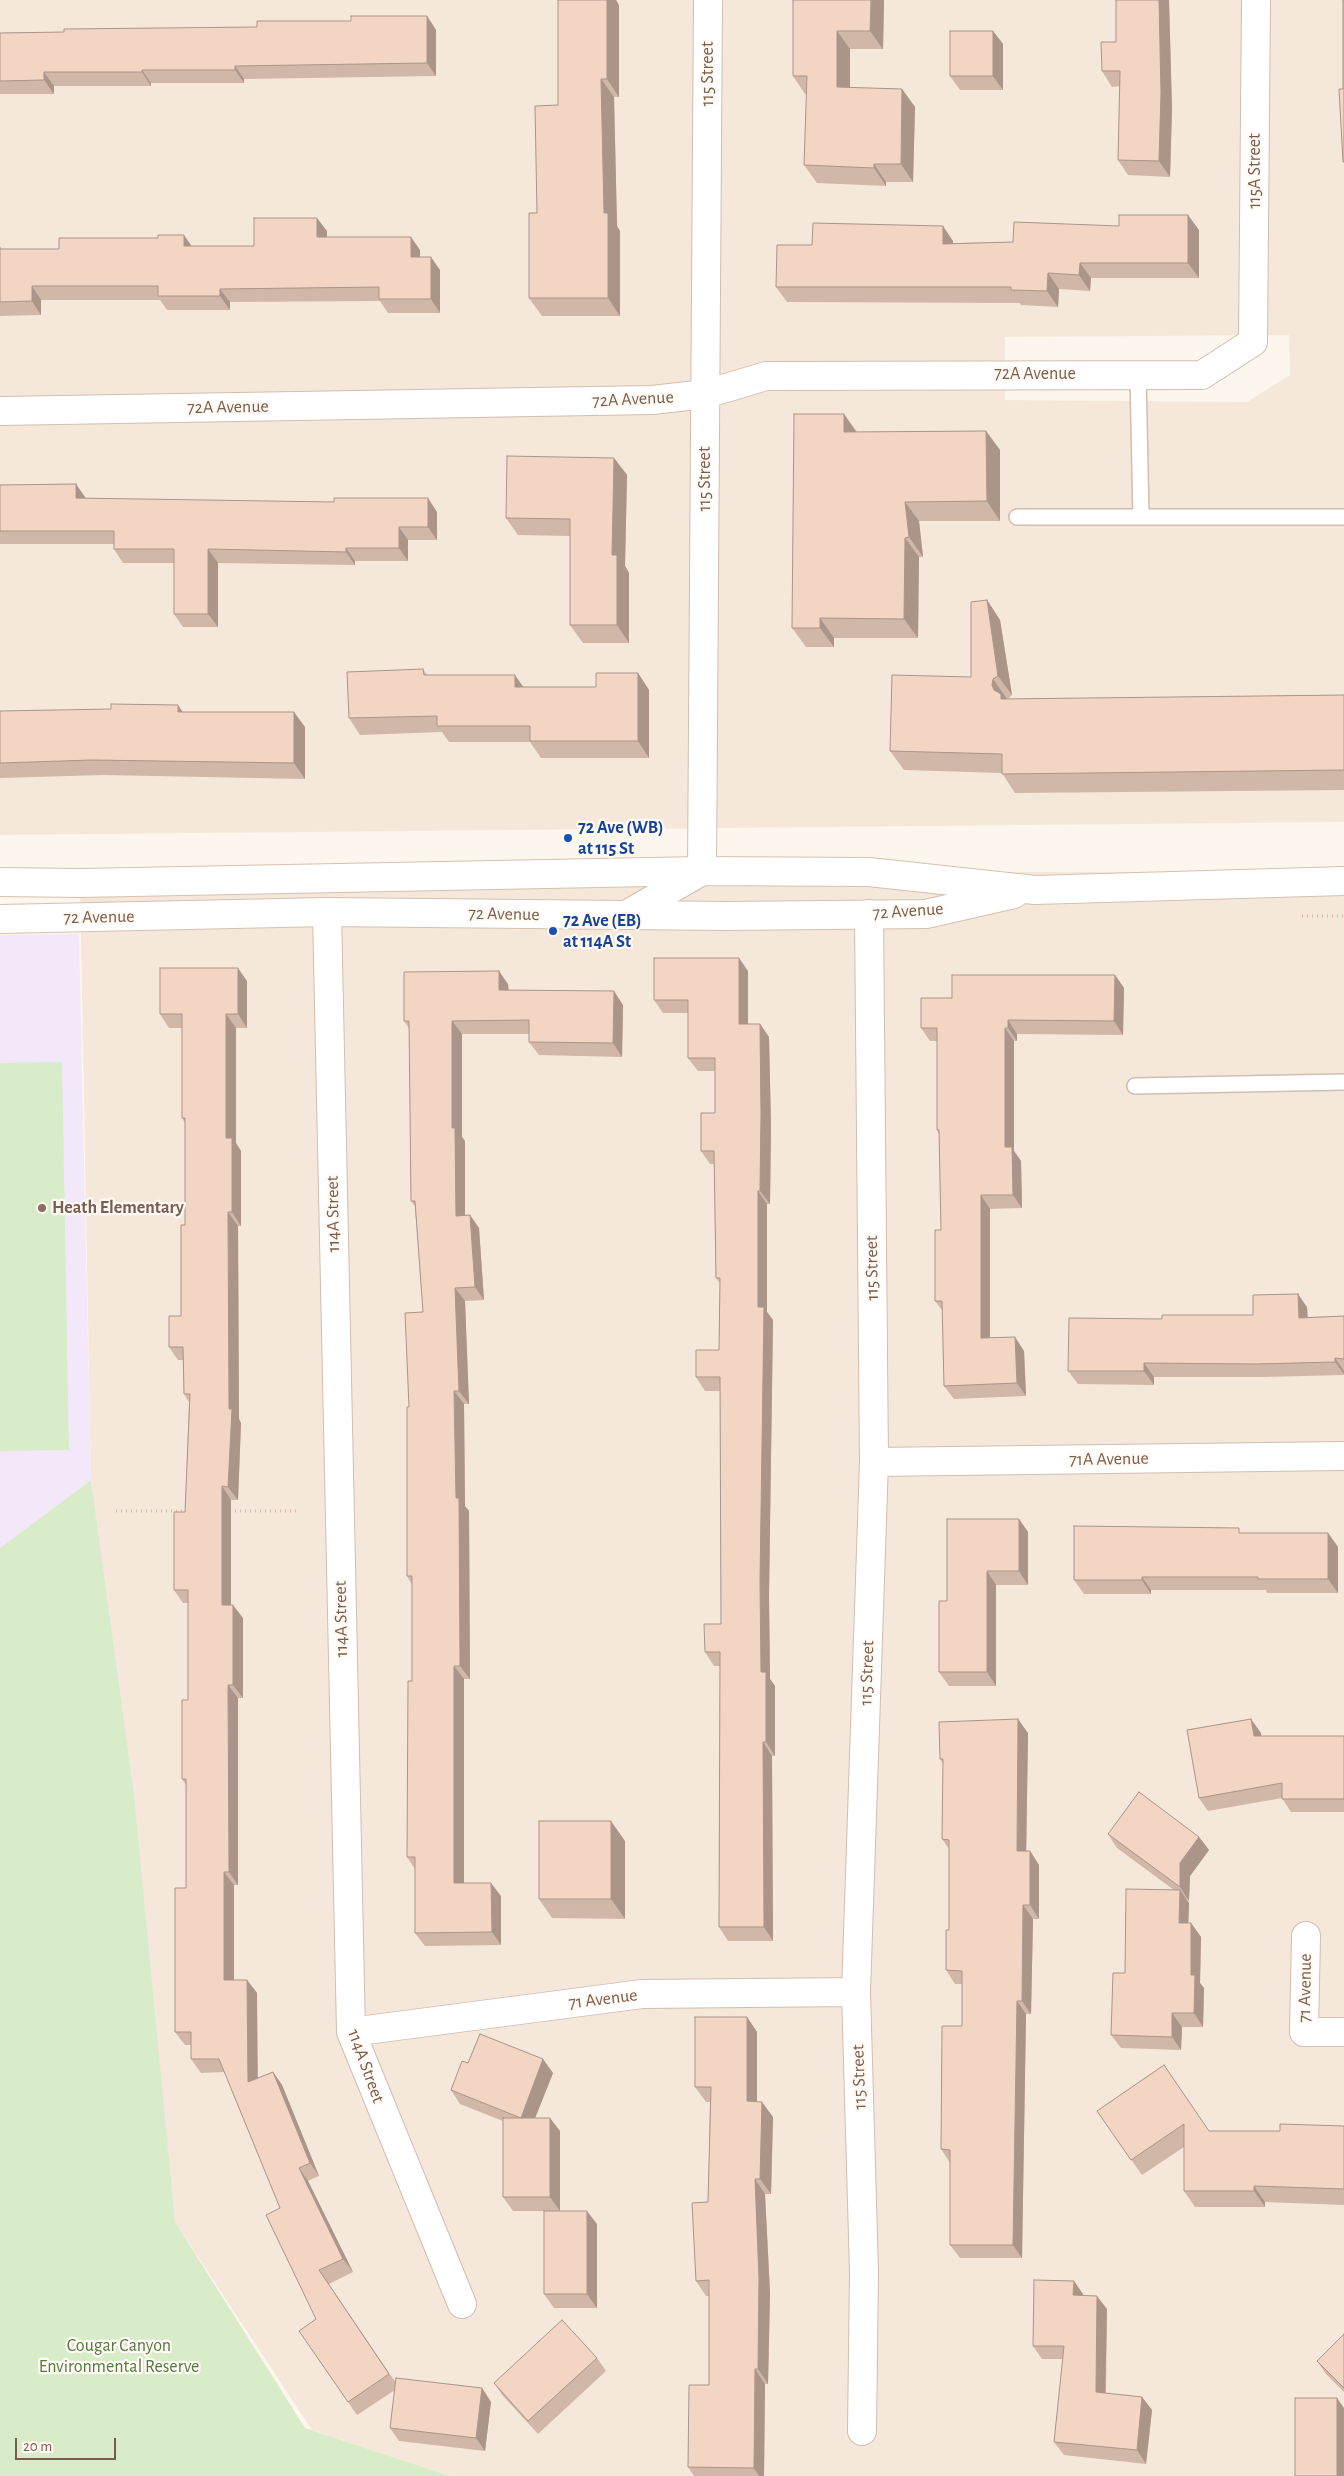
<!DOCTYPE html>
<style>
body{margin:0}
#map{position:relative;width:1344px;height:2476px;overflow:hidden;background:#fdf6ec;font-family:"Alegreya Sans",sans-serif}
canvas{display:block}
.scale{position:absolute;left:15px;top:2438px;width:101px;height:22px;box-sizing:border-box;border:2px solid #7a5c4d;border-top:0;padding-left:6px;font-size:15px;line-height:18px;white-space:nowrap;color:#7a5c4d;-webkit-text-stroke:4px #fffaf3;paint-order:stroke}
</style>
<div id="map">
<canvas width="1344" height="2476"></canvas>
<div class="scale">20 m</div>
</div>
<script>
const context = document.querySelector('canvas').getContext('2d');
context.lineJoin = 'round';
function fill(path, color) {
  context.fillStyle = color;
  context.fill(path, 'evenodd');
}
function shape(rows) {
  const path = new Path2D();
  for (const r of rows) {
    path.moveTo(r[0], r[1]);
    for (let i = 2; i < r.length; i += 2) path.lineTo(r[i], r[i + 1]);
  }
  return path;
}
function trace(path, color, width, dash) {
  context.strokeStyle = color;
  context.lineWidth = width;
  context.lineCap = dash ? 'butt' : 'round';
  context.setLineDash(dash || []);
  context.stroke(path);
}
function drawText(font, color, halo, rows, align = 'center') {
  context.font = font + ' "Alegreya Sans",sans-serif';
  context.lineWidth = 4.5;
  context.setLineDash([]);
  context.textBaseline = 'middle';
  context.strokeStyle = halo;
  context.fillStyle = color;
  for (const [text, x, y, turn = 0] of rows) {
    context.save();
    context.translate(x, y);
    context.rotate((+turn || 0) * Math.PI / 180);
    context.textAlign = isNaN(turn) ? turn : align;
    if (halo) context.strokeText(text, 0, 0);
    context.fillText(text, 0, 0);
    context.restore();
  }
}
fill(shape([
 [0,0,1344,0,1344,822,0,835],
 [1289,335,1290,375,1247,402,1005,400,1005,337],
 [869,872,1344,872,1344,2476,450,2476,312,2430,175,2222,91,1480,80,883]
]), '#f5e8da');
fill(shape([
 [79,934,91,1480,0,1548,0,935]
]), '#f3e8fa');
fill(shape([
 [62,1062,69,1450,0,1451,0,1063],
 [91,1480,134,1795,175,2222,305,2428,450,2476,0,2476,0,1548]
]), '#d8ecc9');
const service = shape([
 [1138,374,1141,517],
 [1017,517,1344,517],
 [1135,1086,1344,1082]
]);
const minor = shape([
 [0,411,652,400,706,394,766,376,1202,375,1253,342,1256,0],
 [327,912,351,2032,462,2304],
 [626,915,702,871,708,0],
 [874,1462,1344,1456],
 [1306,1936,1304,2032,1344,2032],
 [351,2032,642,1994,856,1992],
 [862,2431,864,2272,856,1992,874,1462,869,914]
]);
const secondary = shape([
 [0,882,80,883,702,871,869,872,1035,890,1344,881],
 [0,919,327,912,727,916,926,914,1014,894]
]);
trace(service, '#d1beb0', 18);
trace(minor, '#d1beb0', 30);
trace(secondary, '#d6c0b0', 30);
trace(shape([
 [1302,916,1344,916],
 [116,1511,188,1511],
 [230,1511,298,1511]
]), '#d9b8a5', 3, [1, 4]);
trace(service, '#fff', 15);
trace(minor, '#fff', 28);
trace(secondary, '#fff', 28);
fill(shape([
 [793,0,884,0,883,49,850,49,850,88,902,89,915,107,913,182,886,182,886,186,817,183,804,165,807,94,805,94,793,76],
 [1116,0,1169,0,1172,109,1170,177,1128,175,1118,160,1120,86,1112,87,1102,71,1116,42],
 [619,5,619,97,614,97,617,226,620,231,620,316,542,316,529,298,558,105],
 [427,16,436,30,436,76,244,79,244,83,151,83,151,86,54,86,54,94,0,94,0,33,64,32,257,27],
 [993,31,1003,44,1003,90,960,90,950,76],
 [1199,230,1199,278,1091,278,1090,291,1059,289,1058,307,1021,305,1020,303,787,302,776,287,812,245,953,241,953,243,1013,242],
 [327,231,327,237,420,250,420,257,440,270,440,313,388,313,380,301,230,302,230,310,167,310,160,300,41,300,41,315,0,316,0,246,2,249,59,249,191,246,254,246],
 [844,414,857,432,986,431,1000,450,1000,521,919,521,923,557,919,557,918,638,834,638,834,647,806,647,792,628],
 [614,458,627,475,625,566,629,573,629,643,583,643,570,625,570,536,518,535,506,518],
 [76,484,85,498,437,512,437,540,408,540,408,561,355,561,355,565,218,563,218,627,183,627,174,614,174,563,123,563,114,549,114,544,0,544,0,485],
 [987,600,1000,620,1012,695,1008,699,1344,695,1344,790,1015,793,1002,773,904,770,890,751,971,677],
 [423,669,427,675,523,687,596,687,638,673,649,690,649,758,541,758,530,742,449,742,442,732,360,735,349,718],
 [0,711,183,712,305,727,305,779,103,775,0,778],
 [748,971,748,1024,760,1024,769,1037,771,1127,770,1204,767,1204,767,1312,773,1320,769,1596,770,1679,775,1686,775,1756,772,1756,773,1941,728,1941,719,1927,720,1666,714,1666,705,1652,721,1624,720,1391,705,1391,696,1377,719,1350,720,1283,716,1278,714,1164,710,1164,701,1151,715,1113,715,1071,698,1071,688,1058,688,1013,663,1013,654,1000],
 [1115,975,1124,988,1123,1035,1017,1034,1017,1041,1014,1041,1014,1151,1021,1161,1022,1208,990,1209,990,1338,1024,1351,1026,1396,954,1399,944,1386,942,1310,935,1301,941,1230,939,1134,937,1130,937,1041,930,1041,921,1028,952,998],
 [247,981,247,1028,236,1028,236,1143,241,1151,241,1226,238,1226,239,1419,241,1423,238,1500,231,1500,231,1605,243,1618,243,1698,238,1698,238,1885,234,1885,234,1980,247,1980,257,1993,257,2078,273,2072,282,2085,319,2176,308,2181,353,2272,329,2284,396,2383,482,2388,491,2402,485,2451,399,2441,390,2428,395,2390,357,2415,299,2331,316,2319,280,2208,225,2072,201,2073,191,2059,191,2045,185,2045,175,2032,186,1888,186,1785,182,1779,188,1700,188,1603,183,1603,174,1590,185,1512,189,1402,184,1394,183,1360,178,1360,169,1347,181,1316,185,1225,185,1123,182,1118,182,1028,169,1028,160,1014],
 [508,984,509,990,623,1005,622,1057,539,1055,529,1042,529,1034,462,1034,462,1137,465,1141,465,1215,470,1215,479,1228,484,1300,465,1301,469,1404,464,1404,465,1506,469,1511,470,1679,464,1679,464,1883,501,1896,501,1945,425,1946,415,1933,415,1869,407,1857,412,1681,412,1585,407,1576,409,1407,423,1312,415,1206,411,1201,409,1028,404,1021],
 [1307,1307,1308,1317,1344,1316,1344,1375,1264,1377,1154,1377,1154,1385,1078,1384,1068,1371,1162,1319,1253,1315],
 [1019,1519,1028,1532,1028,1585,996,1585,996,1686,949,1686,939,1672,947,1601],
 [1243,1533,1328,1533,1338,1547,1338,1593,1267,1593,1266,1590,1151,1590,1151,1594,1084,1594,1074,1580],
 [1028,1733,1026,1851,1030,1851,1039,1865,1039,1919,1033,1919,1031,2014,1026,2014,1022,2258,960,2258,950,2245,950,2163,941,2149,962,2026,962,1984,955,1984,946,1970,949,1930,949,1849,942,1839,943,1764,940,1759],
 [1261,1733,1261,1736,1344,1736,1344,1812,1291,1812,1282,1798,1208,1811,1199,1798],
 [1108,1834,1199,1837,1209,1850,1190,1876,1189,1901,1186,1898,1189,1903,1188,1923,1191,1923,1201,1937,1200,1983,1204,1988,1203,2027,1182,2027,1181,2050,1121,2048,1111,2035,1125,1973,1174,1890,1117,1848],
 [625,1841,625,1919,552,1918,539,1899],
 [747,2017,757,2032,757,2102,773,2117,771,2194,765,2194,770,2293,768,2384,765,2384,764,2476,694,2476,688,2467,709,2385,709,2296,706,2296,696,2281,708,2202,710,2102,706,2102,695,2087],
 [468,2063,553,2073,535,2118,560,2131,560,2211,513,2211,503,2197,503,2121,460,2104,451,2090],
 [1164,2065,1209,2131,1280,2131,1344,2126,1344,2205,1265,2202,1265,2207,1195,2207,1184,2191,1184,2147,1142,2175,1097,2111],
 [597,2224,597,2308,554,2308,544,2294],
 [1083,2294,1083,2296,1107,2309,1106,2393,1142,2397,1152,2410,1146,2464,1064,2455,1054,2442,1063,2359,1042,2359,1033,2346],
 [1344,2334,1344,2392,1326,2374,1317,2361],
 [597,2358,606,2371,538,2434,503,2396,494,2383]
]), '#d1b7a8');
fill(shape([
 [607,0,616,0,619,5,619,97,607,79],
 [871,0,884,0,883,49,870,31],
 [1159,0,1169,0,1172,109,1170,177,1159,161],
 [427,16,436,30,436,76,427,63],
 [837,31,850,49,850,105,837,87],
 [993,31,1003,44,1003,90,993,76],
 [235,66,244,79,244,83,235,70],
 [142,70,151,83,151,86,142,72],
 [44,72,54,86,54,94,44,80],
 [601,79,614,97,617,226,620,231,620,316,608,298,604,213],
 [902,89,915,107,913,182,901,164],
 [874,164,886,182,886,186,874,168],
 [1188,215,1199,230,1199,278,1188,263],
 [317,218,327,231,327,250,317,237],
 [943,226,953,241,954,259,943,244],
 [184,235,193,248,184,246],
 [411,237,420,250,420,270,411,257],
 [431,257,440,270,440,313,431,299],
 [1080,263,1091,278,1090,291,1079,275],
 [1048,273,1059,289,1058,307,1047,291],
 [32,286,41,300,41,315,32,301],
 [220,289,230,302,230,310,220,296],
 [844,414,857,433,844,432],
 [986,431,1000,450,1000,521,987,501],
 [614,458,627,475,625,566,629,573,629,643,617,625,612,555],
 [76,484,85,497,85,512,76,498],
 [428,498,437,512,437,540,428,527],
 [905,502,919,521,923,557,909,537],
 [399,527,408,540,408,561,399,548],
 [905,538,919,557,918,638,904,619],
 [346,548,355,561,355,565,346,552],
 [208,549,218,563,218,627,208,614],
 [987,600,1000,620,1012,695,998,676],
 [820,618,834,638,834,647,820,628],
 [638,673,649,690,649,758,638,741],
 [515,675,526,691,515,687],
 [993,679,1007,699,1006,705,994,690,992,685],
 [178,705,189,721,178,712],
 [294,712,305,727,305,779,294,763],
 [739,958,748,971,748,1037,739,1024],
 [238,968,247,981,247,1028,238,1014],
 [499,971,508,984,509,1004,499,990],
 [1115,975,1124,988,1123,1035,1114,1021],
 [614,991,623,1005,622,1057,613,1043],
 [226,1014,236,1028,236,1143,241,1151,241,1226,232,1212,226,1138],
 [1008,1020,1017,1034,1017,1041,1008,1028],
 [452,1021,462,1034,462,1137,465,1141,465,1229,456,1216,452,1128],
 [760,1024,769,1037,771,1127,770,1204,760,1191],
 [1005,1028,1014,1041,1014,1151,1021,1161,1022,1208,1013,1195,1005,1147],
 [758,1191,767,1204,767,1312,773,1320,769,1596,770,1679,775,1686,775,1756,766,1742,761,1672,758,1307],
 [981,1195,990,1209,990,1352,981,1338],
 [228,1212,238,1226,239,1419,241,1423,238,1500,228,1487,229,1409],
 [470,1215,479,1228,484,1300,475,1287],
 [455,1288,465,1301,469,1404,459,1391],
 [1298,1294,1307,1307,1308,1331,1299,1318],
 [1015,1337,1024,1351,1026,1396,1017,1383],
 [1335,1358,1344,1371,1344,1374,1335,1362],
 [1144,1363,1154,1377,1154,1385,1144,1371],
 [454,1391,464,1404,465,1506,469,1511,470,1679,460,1666,456,1498],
 [222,1486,231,1500,231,1618,222,1605],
 [1019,1519,1028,1532,1028,1585,1019,1571],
 [1328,1533,1338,1547,1338,1593,1328,1579],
 [987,1571,996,1585,996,1686,987,1672],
 [1142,1577,1151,1590,1151,1594,1142,1580],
 [233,1605,243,1618,243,1698,233,1685],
 [454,1666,464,1679,464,1897,454,1883],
 [228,1685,238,1698,238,1885,229,1872],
 [1018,1719,1028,1733,1026,1865,1017,1851],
 [1251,1719,1261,1733,1263,1749,1254,1736],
 [763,1742,772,1756,773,1941,764,1927],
 [611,1821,625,1841,625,1919,611,1899],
 [1199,1837,1209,1850,1190,1876,1189,1901,1180,1887,1180,1863],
 [1030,1851,1039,1865,1039,1919,1030,1905],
 [224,1872,234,1885,234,1994,224,1980],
 [491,1883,501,1896,501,1945,492,1932],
 [1180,1890,1189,1903,1188,1936,1179,1923],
 [1023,1905,1033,1919,1031,2014,1022,2001],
 [1191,1923,1201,1937,1200,1983,1204,1988,1203,2027,1194,2013,1191,1975],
 [247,1980,257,1993,258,2095,248,2082],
 [1017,2001,1026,2014,1022,2258,1013,2245],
 [1172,2013,1182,2027,1181,2050,1172,2037],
 [747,2017,757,2032,757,2116,747,2101],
 [543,2059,553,2073,530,2131,521,2118],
 [273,2072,282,2085,319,2176,310,2163],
 [762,2102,773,2117,771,2194,760,2179],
 [550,2118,560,2131,560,2211,550,2197],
 [299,2168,308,2181,353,2272,343,2259],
 [755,2179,765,2194,770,2293,768,2384,758,2369],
 [1254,2186,1265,2202,1265,2207,1254,2191],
 [587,2211,597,2224,597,2308,587,2294],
 [1074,2281,1083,2294,1083,2309,1073,2295],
 [1097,2296,1107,2309,1105,2406,1096,2392],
 [755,2369,765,2384,764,2476,759,2476,754,2468],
 [482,2388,491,2402,485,2451,476,2438],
 [1142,2397,1152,2410,1146,2464,1137,2450],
 [1337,2398,1344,2408,1344,2476,1337,2476]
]), '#aa9588');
const building = shape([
 [558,0,607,0,607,79,601,79,604,213,608,213,608,298,529,298,529,213,537,213,535,106,558,105,558,0],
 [793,0,871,0,870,31,837,31,837,87,902,89,901,164,874,164,874,168,804,165,807,76,793,76,793,0],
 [1116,0,1159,0,1161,93,1159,161,1118,160,1120,71,1102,71,1101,42,1116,42,1116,0],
 [1343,0,1344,0,1344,162,1343,162,1339,89,1343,89,1343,0],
 [351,16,427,16,427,63,235,66,235,70,142,70,142,72,44,72,44,80,0,81,0,33,64,32,64,29,257,27,257,21,351,21,351,16],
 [950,31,993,31,993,76,950,76,950,31],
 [1119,215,1188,215,1188,263,1080,263,1079,275,1048,273,1047,291,1011,290,1011,287,776,287,777,245,812,245,813,223,943,226,943,244,1013,242,1014,222,1119,226,1119,215],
 [254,218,317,218,317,237,411,237,411,257,431,257,431,299,379,299,379,287,220,289,220,296,158,296,158,286,32,286,32,301,0,302,0,249,59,249,59,238,158,238,158,235,184,235,184,246,254,246,254,218],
 [794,414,844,414,844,432,986,431,987,501,905,502,909,537,905,538,904,619,820,618,820,628,792,628,794,414],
 [507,456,614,458,612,555,617,555,617,625,570,625,570,519,506,518,507,456],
 [76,484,76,498,334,502,334,498,428,498,428,527,399,527,399,548,346,548,346,552,208,549,208,614,174,614,174,549,114,549,114,531,0,531,0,485,76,484],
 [987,600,998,676,993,679,992,685,994,690,1001,694,1001,699,1344,695,1344,770,1002,774,1002,754,890,751,892,675,971,677,971,602,987,600],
 [423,669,424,675,515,675,515,687,596,687,596,673,638,673,638,741,530,741,530,726,437,726,437,716,349,718,347,672,423,669],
 [111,704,178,705,178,712,294,712,294,763,92,760,0,763,0,711,111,709,111,704],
 [654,958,739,958,739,1024,760,1024,761,1114,760,1191,758,1191,758,1307,764,1307,760,1582,761,1672,766,1672,766,1742,763,1742,764,1927,719,1927,720,1652,705,1652,704,1624,721,1624,720,1377,696,1377,696,1350,719,1350,720,1278,716,1278,714,1151,701,1151,701,1113,715,1113,715,1058,688,1058,688,1000,654,1000,654,958],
 [160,968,238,968,238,1014,226,1014,226,1138,232,1138,232,1212,228,1212,229,1409,232,1409,228,1487,222,1486,222,1605,233,1605,233,1685,228,1685,229,1872,224,1872,224,1980,247,1980,248,2082,273,2072,310,2163,299,2168,343,2259,319,2270,389,2374,348,2402,299,2331,316,2319,266,2215,280,2208,219,2059,191,2059,191,2032,175,2032,175,1888,186,1888,186,1779,182,1779,182,1700,188,1700,188,1590,174,1590,174,1512,185,1512,190,1394,184,1394,183,1347,169,1347,169,1316,181,1316,181,1225,185,1225,185,1118,182,1118,182,1014,160,1014,160,968],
 [499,971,499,990,614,991,613,1043,529,1042,529,1020,452,1021,452,1128,455,1128,456,1216,470,1215,475,1287,455,1288,459,1391,454,1391,456,1498,459,1498,460,1666,454,1666,454,1883,491,1883,492,1932,415,1933,415,1857,407,1857,408,1681,412,1681,412,1576,407,1576,407,1407,409,1407,405,1313,423,1312,415,1201,411,1201,409,1021,404,1021,404,972,499,971],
 [952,975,1115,975,1114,1021,1008,1020,1008,1028,1005,1028,1005,1147,1012,1147,1013,1195,981,1195,981,1338,1015,1337,1017,1383,944,1386,942,1301,935,1301,935,1230,941,1230,939,1130,937,1130,937,1028,921,1028,921,998,952,998,952,975],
 [1298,1294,1299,1318,1344,1316,1344,1359,1335,1358,1335,1362,1255,1364,1144,1363,1144,1371,1068,1371,1069,1318,1162,1319,1162,1315,1253,1315,1253,1295,1298,1294],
 [947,1519,1019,1519,1019,1571,987,1571,987,1672,939,1672,939,1601,947,1601,947,1519],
 [1074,1526,1239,1528,1239,1533,1328,1533,1328,1579,1258,1579,1258,1577,1142,1577,1142,1580,1074,1580,1074,1526],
 [1018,1719,1017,1851,1030,1851,1030,1905,1023,1905,1022,2001,1017,2001,1013,2245,950,2245,950,2150,941,2149,942,2026,962,2026,962,1971,946,1970,946,1930,949,1930,949,1840,942,1839,943,1759,940,1759,939,1722,1018,1719],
 [1251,1719,1254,1736,1344,1736,1344,1799,1282,1799,1282,1783,1199,1798,1187,1730,1251,1719],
 [1139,1792,1199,1837,1180,1863,1180,1887,1108,1834,1139,1792],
 [539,1821,611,1821,611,1899,539,1899,539,1821],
 [1126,1889,1180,1890,1179,1923,1191,1923,1191,1975,1195,1975,1194,2013,1172,2013,1172,2037,1111,2035,1113,1973,1125,1973,1126,1889],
 [695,2017,747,2017,747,2101,762,2102,760,2179,755,2179,759,2278,758,2369,755,2369,754,2468,688,2467,689,2385,709,2385,709,2280,696,2281,692,2203,708,2202,711,2087,695,2087,695,2017],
 [480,2034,543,2059,521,2118,451,2090,462,2061,468,2063,480,2034],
 [1164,2065,1209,2131,1280,2131,1280,2124,1344,2126,1344,2189,1254,2186,1254,2191,1184,2191,1184,2124,1131,2160,1097,2111,1164,2065],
 [503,2118,550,2118,550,2197,503,2197,503,2118],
 [544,2211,587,2211,587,2294,544,2294,544,2211],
 [1034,2280,1074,2281,1073,2295,1097,2296,1096,2392,1142,2397,1137,2450,1054,2442,1064,2346,1033,2346,1034,2280],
 [562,2320,597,2358,528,2421,494,2383,562,2320],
 [1344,2334,1344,2388,1317,2361,1344,2334],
 [396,2378,482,2388,476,2438,390,2428,396,2378],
 [1295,2398,1337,2398,1337,2476,1295,2476,1295,2398]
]);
fill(building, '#f3d5c3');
trace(building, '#aa9588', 1);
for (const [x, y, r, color] of [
 [568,838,5,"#1a4fb4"],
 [553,931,5,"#1a4fb4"],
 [42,1208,5,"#8d6e63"]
]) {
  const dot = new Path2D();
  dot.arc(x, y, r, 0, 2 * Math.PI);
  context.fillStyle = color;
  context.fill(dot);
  trace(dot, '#fffaf3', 2);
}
drawText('18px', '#7a5c4d', '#fffaf3', [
 ["115 Street",708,74,-90],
 ["115A Street",1255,171,-90],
 ["72A Avenue",1035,374],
 ["72A Avenue",633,399,-3],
 ["72A Avenue",228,407,-1],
 ["115 Street",705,479,-90],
 ["72 Avenue",908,911,-4],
 ["72 Avenue",504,914,1],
 ["72 Avenue",99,917,-1],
 ["114A Street",333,1214,-91],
 ["115 Street",872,1268,-91],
 ["71A Avenue",1109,1459,-1],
 ["114A Street",341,1619,-91],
 ["115 Street",867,1673,-88],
 ["71 Avenue",1305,1988,-89],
 ["71 Avenue",603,1999,-7],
 ["114A Street",366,2066,70],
 ["115 Street",859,2077,-92]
]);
drawText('bold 18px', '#164399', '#fffaf3', [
 ["72 Ave (WB)",578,828],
 ["at 115 St",578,849],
 ["72 Ave (EB)",563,921],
 ["at 114A St",563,942]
], 'left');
drawText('bold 18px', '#785e54', '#fffaf3', [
 ["Heath Elementary",52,1208]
], 'left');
drawText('18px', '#537a41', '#fffaf3', [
 ["Cougar Canyon",119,2346],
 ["Environmental Reserve",119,2367]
]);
</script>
